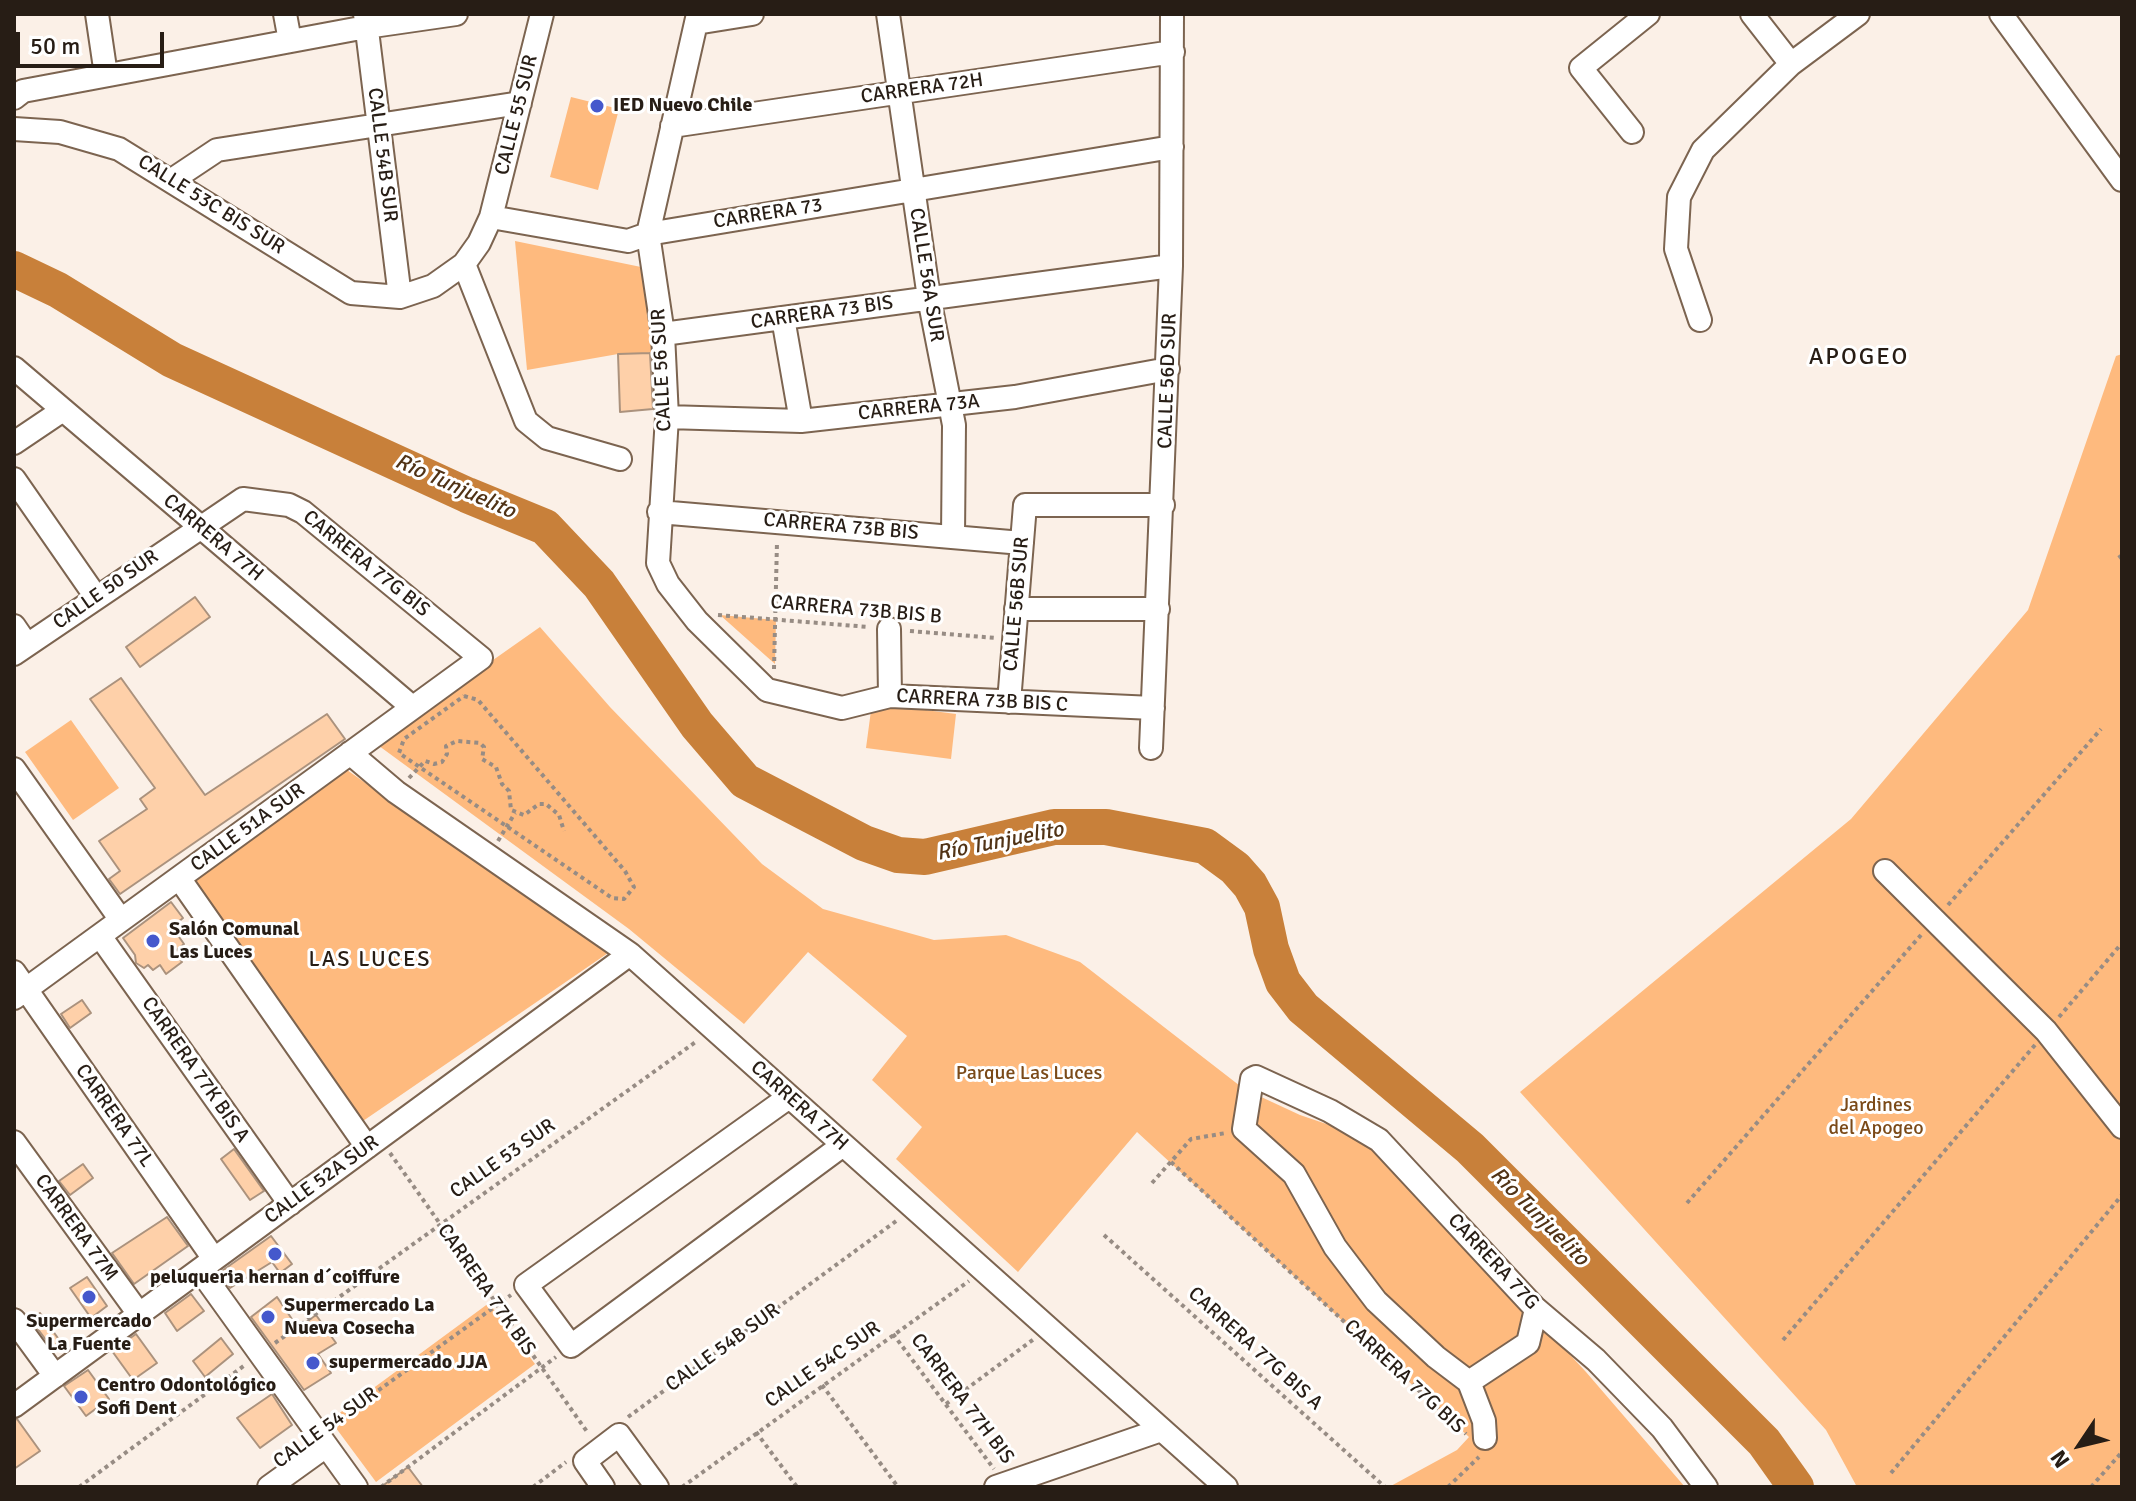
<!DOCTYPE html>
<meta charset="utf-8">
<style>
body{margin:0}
#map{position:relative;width:2136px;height:1501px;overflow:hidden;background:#fbf0e7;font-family:Signika,sans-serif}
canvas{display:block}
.frame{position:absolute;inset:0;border:16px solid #271d15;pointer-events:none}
.north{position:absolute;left:2040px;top:1405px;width:80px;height:80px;-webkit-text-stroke:6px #fff;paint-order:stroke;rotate:235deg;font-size:22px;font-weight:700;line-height:32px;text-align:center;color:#271d15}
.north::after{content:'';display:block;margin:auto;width:28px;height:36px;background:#271d15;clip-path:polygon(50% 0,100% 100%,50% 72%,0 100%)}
.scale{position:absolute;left:16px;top:32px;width:148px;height:36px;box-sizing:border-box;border:4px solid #271d15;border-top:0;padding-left:10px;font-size:24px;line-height:28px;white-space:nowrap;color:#271d15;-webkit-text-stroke:6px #fff;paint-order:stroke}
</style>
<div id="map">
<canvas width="2136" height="1501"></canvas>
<div class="frame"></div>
<div class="north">N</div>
<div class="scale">50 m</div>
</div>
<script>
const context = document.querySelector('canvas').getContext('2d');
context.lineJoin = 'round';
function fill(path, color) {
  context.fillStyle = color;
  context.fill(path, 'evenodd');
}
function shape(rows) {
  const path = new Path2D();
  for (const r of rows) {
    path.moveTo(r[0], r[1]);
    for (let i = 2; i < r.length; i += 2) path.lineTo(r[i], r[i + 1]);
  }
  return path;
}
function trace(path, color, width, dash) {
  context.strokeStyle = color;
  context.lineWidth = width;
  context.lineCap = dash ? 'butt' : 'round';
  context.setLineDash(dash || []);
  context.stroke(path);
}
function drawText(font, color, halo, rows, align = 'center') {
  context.font = font + ' Signika,sans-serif';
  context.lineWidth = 6;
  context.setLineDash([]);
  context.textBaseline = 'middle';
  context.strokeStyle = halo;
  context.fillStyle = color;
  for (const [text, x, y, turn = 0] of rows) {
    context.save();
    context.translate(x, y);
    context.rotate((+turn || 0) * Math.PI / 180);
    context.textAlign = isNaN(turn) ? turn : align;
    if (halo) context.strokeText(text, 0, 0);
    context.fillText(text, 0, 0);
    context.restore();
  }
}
fill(shape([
 [571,97,619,109,598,190,550,177],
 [515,241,641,267,653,353,618,354,527,370],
 [2122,354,2122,1487,1857,1487,1826,1430,1520,1092,1851,819,2028,610,2116,356],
 [720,615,776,620,775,664],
 [540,627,610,707,762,864,823,909,934,940,1006,935,1080,962,1244,1089,1300,1115,1350,1132,1395,1166,1435,1209,1586,1372,1685,1487,1389,1487,1457,1450,1469,1437,1137,1132,1018,1272,896,1159,922,1127,872,1080,907,1036,808,952,744,1024,629,929,375,743],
 [872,703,956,714,951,759,866,748],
 [71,720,119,788,73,820,25,752],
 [347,770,608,953,363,1121,192,875],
 [489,1303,535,1364,376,1482,330,1420]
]), '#feba7e');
trace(shape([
 [14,269,58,290,172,360,467,495,545,527,599,584,697,725,745,781,864,843,898,855,925,857,1054,827,1106,827,1205,846,1235,868,1250,885,1262,907,1271,949,1283,982,1303,1008,1470,1148,1764,1442,1796,1487]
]), '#c8803a', 36);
const building = shape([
 [650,353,653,409,620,412,618,354,650,353],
 [195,597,210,617,140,667,126,647,195,597],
 [121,678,205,795,327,714,345,739,120,894,109,879,120,871,99,841,147,809,140,799,155,788,90,699,121,678],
 [171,902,183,918,172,927,184,944,174,952,182,962,166,974,160,965,153,970,148,965,144,968,136,963,135,955,123,938,171,902],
 [82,1000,91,1013,70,1028,61,1014,82,1000],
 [234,1149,264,1191,250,1200,221,1159,234,1149],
 [83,1164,93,1178,70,1195,59,1181,83,1164],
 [167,1217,188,1246,134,1284,112,1253,167,1217],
 [271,1236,292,1264,280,1273,272,1262,230,1288,219,1273,271,1236],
 [87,1277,107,1306,91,1318,70,1288,87,1277],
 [191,1294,204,1311,177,1331,165,1313,191,1294],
 [277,1297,298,1328,316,1315,336,1343,318,1354,331,1373,304,1390,251,1317,277,1297],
 [40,1313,60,1341,52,1348,31,1320,40,1313],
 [136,1334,157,1363,133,1380,112,1351,136,1334],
 [221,1338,233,1354,205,1377,193,1361,221,1338],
 [88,1370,109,1399,86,1416,64,1386,88,1370],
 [272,1394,292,1425,260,1448,237,1418,272,1394],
 [17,1419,40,1451,14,1469,14,1420,17,1419],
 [408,1467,423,1487,381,1487,408,1467]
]);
fill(building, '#fed0a9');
trace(building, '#ab927d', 2);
const minor = shape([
 [97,14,106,75],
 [285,14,290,41],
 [365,14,400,297],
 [698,14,648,234,663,334,667,417,658,563,668,584,697,621,767,690,842,708,890,696,1153,708],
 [888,14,929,298,954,425,953,537],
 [2001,14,2122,180],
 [696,23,752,14],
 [1791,64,1858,14],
 [14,98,23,91,366,27,456,14],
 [672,126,1173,52],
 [14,129,60,132,119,149,351,293,400,297,433,286,464,264,479,243,491,217,542,14],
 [1632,132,1581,68,1648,14],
 [172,180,217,150,520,103],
 [491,217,628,241,648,234,1172,147],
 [464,264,526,421,547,438,620,459],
 [783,318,801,421],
 [1700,320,1676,249,1679,197,1703,150,1791,64,1752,14],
 [663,334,1171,266],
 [14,368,412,707],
 [667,417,801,421,1015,397,1168,369],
 [14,443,63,410],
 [14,479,96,597],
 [659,512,1022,543],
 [1016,609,1158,609],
 [14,626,27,645],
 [889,629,890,696],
 [14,654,243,499,289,505,303,512,481,658,14,998],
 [1009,702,1025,505,1163,505],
 [1151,748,1171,266,1172,14],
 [350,753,396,792,630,954,1226,1487],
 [14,769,121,920],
 [1885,871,2046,1031,2122,1127],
 [179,878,367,1147],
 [100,936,290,1204],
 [14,972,214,1259],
 [789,1097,526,1285,571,1346,843,1145],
 [14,1142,139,1314],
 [200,1270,356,1487],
 [14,1320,55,1376],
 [1469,1382,1528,1343,1536,1309],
 [14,1406,630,954],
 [1485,1438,1484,1421,1469,1382,1436,1357,1376,1301,1335,1247,1294,1174,1244,1129,1252,1079,1256,1077,1330,1111,1379,1140,1536,1309,1596,1360,1662,1428,1706,1487],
 [269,1487,326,1446],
 [603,1487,585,1461,619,1435,657,1487],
 [996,1487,1161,1430]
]);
trace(minor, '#7c6450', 26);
trace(shape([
 [2119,555,2122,559],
 [718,615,869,627],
 [910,631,996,638],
 [774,669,777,542],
 [464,696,478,700,625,871,634,887,624,899,612,898,399,753,404,739,464,696],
 [409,778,425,761,434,764,442,762,447,754,446,746,457,741,480,743,484,747,482,759,496,767,502,784,509,791,511,810,524,815,539,804,546,804,559,815,564,831],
 [498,841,515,813],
 [1948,905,2101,729],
 [2059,1017,2122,943],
 [390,1153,588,1433],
 [1171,1162,1466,1434],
 [1152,1183,1191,1139,1226,1133],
 [1687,1203,1921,935],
 [1104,1235,1385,1487],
 [893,1334,994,1469],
 [1783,1340,2035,1045],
 [275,1343,697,1041],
 [822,1385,898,1487],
 [946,1404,1034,1339],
 [628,1417,899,1219],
 [333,1423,511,1295],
 [756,1432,797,1487],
 [1891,1473,2122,1195],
 [79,1487,245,1365],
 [381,1487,556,1357],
 [533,1487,566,1462],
 [682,1487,969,1281],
 [1448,1487,1479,1457],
 [2091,1487,2122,1452]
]), '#978c84', 4, [4, 4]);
trace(minor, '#fff', 22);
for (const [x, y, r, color] of [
 [597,106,8,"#4558cc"],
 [153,941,8,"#4558cc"],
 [275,1254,8,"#4558cc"],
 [89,1297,8,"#4558cc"],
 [268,1317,8,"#4558cc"],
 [313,1363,8,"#4558cc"],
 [81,1397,8,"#4558cc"]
]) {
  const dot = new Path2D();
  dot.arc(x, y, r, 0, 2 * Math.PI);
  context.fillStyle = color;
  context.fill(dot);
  trace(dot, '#fff', 3);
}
drawText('20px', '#271d15', '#fff', [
 ["CARRERA 72H",922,89,-8],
 ["CALLE 55 SUR",517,115,-76],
 ["CALLE 54B SUR",382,155,83],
 ["CALLE 53C BIS SUR",211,205,32],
 ["CARRERA 73",768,214,-9],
 ["CALLE 56A SUR",926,275,81],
 ["CARRERA 73 BIS",822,313,-8],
 ["CALLE 56 SUR",662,370,-93],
 ["CALLE 56D SUR",1168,381,-88],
 ["CARRERA 73A",919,408,-6],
 ["CARRERA 73B BIS",841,527,5],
 ["CARRERA 77H",213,538,40],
 ["CARRERA 77G BIS",366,564,39],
 ["CALLE 50 SUR",106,590,-35],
 ["CALLE 56B SUR",1017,604,-85],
 ["CARRERA 73B BIS B",856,610,5],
 ["CARRERA 73B BIS C",982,701,3],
 ["CALLE 51A SUR",248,828,-36],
 ["CARRERA 77K BIS A",195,1070,55],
 ["CARRERA 77H",799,1106,42],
 ["CARRERA 77L",114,1116,55],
 ["CALLE 53 SUR",503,1159,-35],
 ["CALLE 52A SUR",322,1180,-36],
 ["CARRERA 77M",76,1228,54],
 ["CARRERA 77G",1493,1262,47],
 ["CARRERA 77K BIS",486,1290,55],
 ["CALLE 54B SUR",723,1348,-36],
 ["CARRERA 77G BIS A",1255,1349,42],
 ["CALLE 54C SUR",823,1365,-35],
 ["CARRERA 77G BIS",1404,1377,43],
 ["CARRERA 77H BIS",962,1399,53],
 ["CALLE 54 SUR",326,1428,-36]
]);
drawText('bold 20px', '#271d15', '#fff', [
 ["IED Nuevo Chile",613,106],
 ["Salón Comunal",169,930],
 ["Las Luces",169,953],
 ["peluqueria hernan d´coiffure",275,1278,"center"],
 ["Supermercado La",284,1306],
 ["Nueva Cosecha",284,1329],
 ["Supermercado",89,1322,"center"],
 ["La Fuente",89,1345,"center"],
 ["supermercado JJA",329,1363],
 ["Centro Odontológico",97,1386],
 ["Sofi Dent",97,1409]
], 'left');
drawText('20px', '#7b4a18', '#fff', [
 ["Parque Las Luces",1029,1074],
 ["Jardines",1876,1106],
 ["del Apogeo",1876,1129]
]);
drawText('italic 22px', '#513316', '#fff', [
 ["Río Tunjuelito",455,487,24],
 ["Río Tunjuelito",1000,842,-11],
 ["Río Tunjuelito",1539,1217,45]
]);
context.letterSpacing = '2px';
drawText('22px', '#271d15', '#fff', [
 ["LAS LUCES",370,960]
]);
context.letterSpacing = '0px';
context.letterSpacing = '2px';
drawText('24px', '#271d15', '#fff', [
 ["APOGEO",1859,358]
]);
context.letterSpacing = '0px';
</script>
